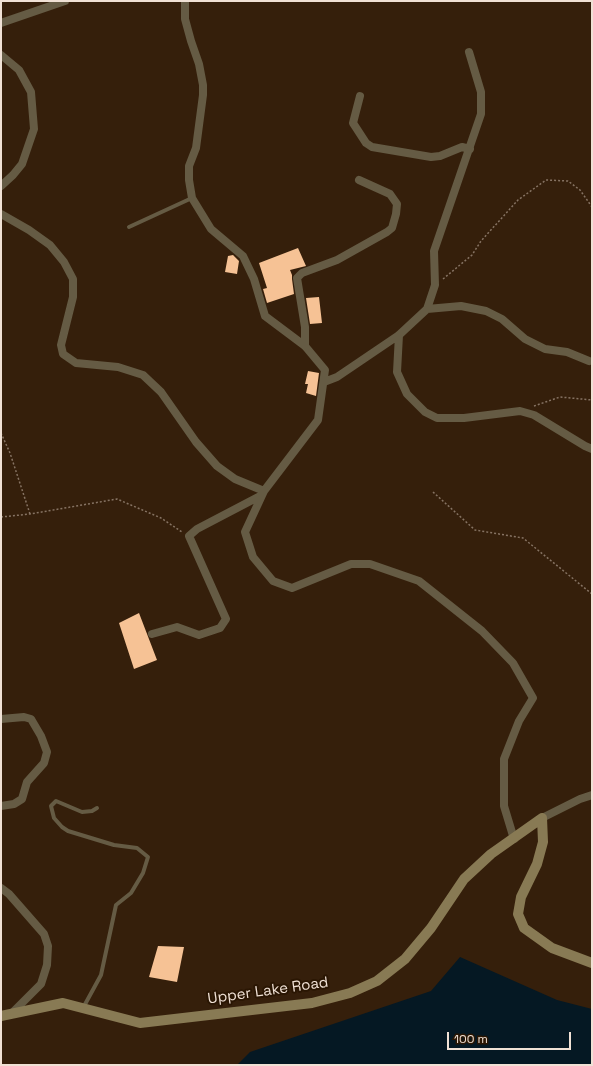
<!DOCTYPE html>
<style>
body{margin:0}
#map{position:relative;width:593px;height:1066px;overflow:hidden;background:#351f0b;font-family:"Space Grotesk",sans-serif}
canvas{display:block}
.frame{position:absolute;inset:0;border:2px solid #f0e1d5;pointer-events:none}
.scale{position:absolute;left:447px;top:1032px;width:124px;height:18px;box-sizing:border-box;border:2px solid #f0e1d5;border-top:0;padding-left:5px;font-size:12px;line-height:14px;white-space:nowrap;color:#f0e1d5;-webkit-text-stroke:3px #2a1603;paint-order:stroke}
</style>
<div id="map">
<canvas width="593" height="1066"></canvas>
<div class="frame"></div>
<div class="scale">100 m</div>
</div>
<script>
const context = document.querySelector('canvas').getContext('2d');
context.lineJoin = 'round';
function fill(path, color) {
  context.fillStyle = color;
  context.fill(path, 'evenodd');
}
function shape(rows) {
  const path = new Path2D();
  for (const r of rows) {
    path.moveTo(r[0], r[1]);
    for (let i = 2; i < r.length; i += 2) path.lineTo(r[i], r[i + 1]);
  }
  return path;
}
function trace(path, color, width, dash) {
  context.strokeStyle = color;
  context.lineWidth = width;
  context.lineCap = dash ? 'butt' : 'round';
  context.setLineDash(dash || []);
  context.stroke(path);
}
function drawText(font, color, halo, rows, align = 'center') {
  context.font = font + ' "Space Grotesk",sans-serif';
  context.lineWidth = 4;
  context.setLineDash([]);
  context.textBaseline = 'middle';
  context.strokeStyle = halo;
  context.fillStyle = color;
  for (const [text, x, y, turn = 0] of rows) {
    context.save();
    context.translate(x, y);
    context.rotate((+turn || 0) * Math.PI / 180);
    context.textAlign = isNaN(turn) ? turn : align;
    if (halo) context.strokeText(text, 0, 0);
    context.fillText(text, 0, 0);
    context.restore();
  }
}
fill(shape([
 [460,957,557,1000,592,1009,592,1065,237,1065,250,1052,431,991]
]), '#051823');
fill(shape([
 [298,248,306,266,290,270,292,275,292,279,294,294,267,303,263,289,267,288,259,263],
 [233,255,239,261,237,274,225,272,228,256],
 [319,297,322,323,310,324,306,298],
 [308,371,319,373,316,396,306,393,308,384,305,384],
 [139,613,157,660,134,669,119,623],
 [158,946,184,947,177,982,149,977]
]), '#f6c295');
trace(shape([
 [443,279,472,255,481,241,518,200,546,180,568,181,580,190,592,207],
 [534,406,560,397,592,400],
 [1,433,10,453,30,514],
 [433,492,475,530,523,538,592,594],
 [1,517,30,514,117,499,161,518,182,532]
]), '#867363', 1.5, [2, 2]);
trace(shape([
 [129,227,192,198],
 [83,1008,101,975,116,905,131,893,143,873,148,857,137,848,114,845,68,831,62,827,54,818,51,806,56,801,82,812,92,811,97,808]
]), '#655b44', 4);
trace(shape([
 [185,1,185,19,191,41,199,64,203,85,203,95,196,148,189,166,189,180,192,198,211,229,243,256,254,279,265,316,305,346,325,370,318,420,264,491,245,532,253,557,273,581,292,588,351,564,370,564,419,581,482,631,513,663,533,698,519,721,504,759,504,806,514,839],
 [1,23,65,1],
 [1,55,19,70,31,92,34,129,22,164,13,175,1,186],
 [360,96,353,123,366,143,372,147,431,157,440,156,462,147,470,149],
 [1,214,29,230,50,245,64,262,73,279,73,297,61,345,63,354,76,363,118,367,143,375,161,392,196,442,217,466,235,479,264,491],
 [427,309,461,306,486,311,502,319,525,339,545,349,567,352,589,361],
 [399,335,397,372,407,394,425,412,437,418,464,418,520,411,534,415,585,446,592,449],
 [305,346,305,327,297,278,302,273,337,260,387,232,392,228,396,214,397,204,390,194,359,180],
 [324,382,337,377,399,335,427,309,435,285,434,251,481,114,481,92,469,52],
 [152,634,177,627,199,635,220,628,226,619,189,536,197,529,262,495],
 [1,719,24,717,31,719,41,736,47,752,44,763,27,782,22,799,14,804,1,806],
 [542,818,580,799,592,795],
 [1,888,9,894,44,934,48,946,47,965,41,984,11,1014]
]), '#655b44', 8);
trace(shape([
 [1,1016,63,1003,140,1023,312,1003,350,993,377,981,405,959,431,928,464,879,491,854,542,818,543,842,537,864,521,897,518,914,524,928,552,948,592,963]
]), '#887a54', 10);
drawText('15px', '#f0e1d5', '#2a1603', [
 ["Upper Lake Road",268,991,-8]
]);
</script>
